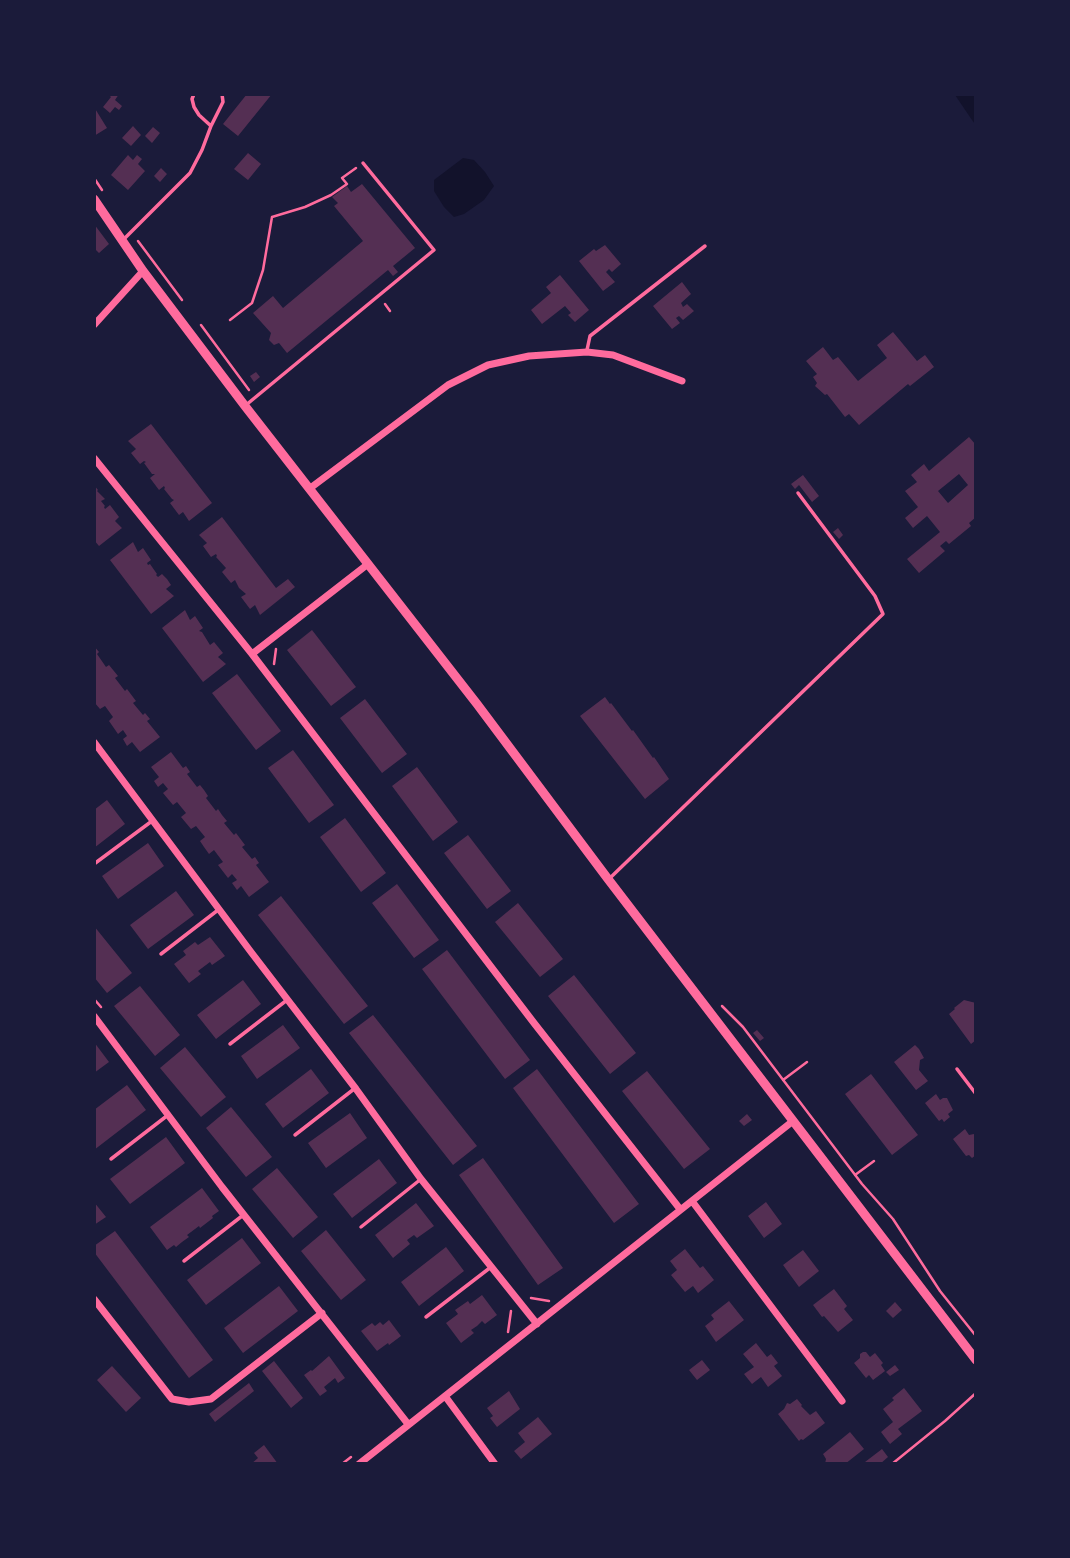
<!DOCTYPE html>
<style>
body{margin:0}
#map{position:relative;width:1070px;height:1558px;overflow:hidden;background:#1b1b3a;font-family:Karla,sans-serif}
canvas{display:block}
.frame{position:absolute;inset:0;border:96px solid #1b1b3a;pointer-events:none}
</style>
<div id="map">
<canvas width="1070" height="1558"></canvas>
<div class="frame"></div>
</div>
<script>
const context = document.querySelector('canvas').getContext('2d');
context.lineJoin = 'round';
function fill(path, color) {
  context.fillStyle = color;
  context.fill(path, 'evenodd');
}
function shape(rows) {
  const path = new Path2D();
  for (const r of rows) {
    path.moveTo(r[0], r[1]);
    for (let i = 2; i < r.length; i += 2) path.lineTo(r[i], r[i + 1]);
  }
  return path;
}
function trace(path, color, width, dash) {
  context.strokeStyle = color;
  context.lineWidth = width;
  context.lineCap = dash ? 'butt' : 'round';
  context.setLineDash(dash || []);
  context.stroke(path);
}
fill(shape([
 [955,95,975,95,975,124,972,120],
 [463,158,474,160,485,172,494,186,484,200,464,214,454,217,444,207,434,191,434,180]
]), '#12122b');
fill(shape([
 [108,94,119,94,115,100,122,106,119,110,115,107,110,113,103,107,111,97],
 [247,94,272,94,238,136,223,124],
 [94,107,107,128,94,136],
 [133,126,141,135,131,146,122,138],
 [153,127,160,133,152,143,145,136],
 [248,153,261,164,248,180,234,169],
 [128,155,133,160,137,155,142,159,138,164,145,171,128,190,111,175],
 [161,168,167,174,160,182,154,176],
 [362,184,415,248,393,266,398,272,393,276,388,270,287,353,279,343,274,345,269,340,271,333,253,313,273,296,283,308,363,241,334,206,338,203,332,197,347,186,351,192],
 [94,224,109,244,99,253,94,248],
 [605,245,621,264,612,272,609,269,606,272,615,282,603,291,579,261,594,249,596,251],
 [560,275,589,310,575,322,568,315,571,313,565,306,542,324,531,310,551,293,546,287],
 [682,282,691,294,681,303,683,307,687,304,694,311,683,320,679,316,676,318,680,323,672,329,653,306],
 [893,332,917,361,925,355,934,367,910,386,908,384,859,425,849,414,845,417,827,394,825,395,815,386,817,383,813,377,817,374,806,361,823,347,833,360,838,357,858,381,887,358,877,345],
 [256,372,260,377,254,382,250,376],
 [151,424,212,503,189,521,183,512,179,515,170,503,174,500,172,499,164,489,165,488,164,486,159,490,150,478,155,474,152,474,144,463,146,462,144,461,140,464,131,453,136,449,128,441],
 [969,437,976,445,976,517,969,523,971,526,949,544,946,541,940,546,945,551,919,573,907,559,940,532,927,516,913,528,905,518,918,507,905,491,917,482,911,475,924,464,929,471],
 [959,474,968,485,948,503,938,491],
 [803,475,819,496,812,502,799,485,795,489,791,484],
 [94,485,98,490,97,491,105,499,101,501,105,506,104,507,105,509,110,505,119,517,115,521,122,528,99,546,94,540],
 [222,517,276,588,288,579,295,587,260,615,255,605,250,609,241,597,246,594,239,588,235,580,231,583,222,572,226,568,216,557,217,556,216,554,211,557,203,546,207,543,199,535],
 [838,528,843,535,839,539,833,532],
 [133,542,138,552,143,548,151,560,147,563,148,565,150,564,157,574,156,575,158,577,162,574,167,579,171,585,166,589,174,596,151,614,110,560],
 [185,610,190,620,195,616,203,628,199,631,202,632,210,645,214,642,223,653,218,657,226,664,203,682,162,628],
 [312,630,356,687,331,706,287,650],
 [94,646,99,652,97,654,106,667,109,665,118,676,115,678,125,691,127,689,136,701,133,703,143,715,145,713,150,719,147,721,160,737,140,752,132,742,127,746,123,739,127,736,123,730,118,734,109,721,113,717,105,706,100,709,94,702],
 [237,674,281,731,256,750,212,693],
 [605,697,610,704,611,703,632,731,633,730,653,758,654,757,669,779,645,799,580,716],
 [365,699,407,754,382,773,340,718],
 [293,750,334,805,309,823,268,768],
 [171,752,183,768,186,766,190,772,187,774,197,787,200,785,204,790,208,796,206,798,216,811,218,809,222,815,227,821,224,823,234,835,236,833,245,845,242,847,252,859,255,857,259,863,256,865,269,882,249,897,241,886,237,890,232,883,237,880,232,874,228,878,218,865,223,862,214,850,209,854,204,847,200,841,205,837,196,826,191,829,181,817,186,813,177,802,173,805,163,793,168,789,163,783,158,787,154,781,159,777,151,767],
 [417,767,458,822,433,841,392,786],
 [107,800,125,824,94,848,94,810],
 [345,818,386,873,361,892,320,837],
 [468,835,511,891,487,909,444,853],
 [148,843,164,866,118,899,102,876],
 [397,884,439,940,414,958,372,903],
 [176,891,194,915,148,949,130,925],
 [281,896,368,1006,344,1024,258,915],
 [518,903,563,959,540,977,495,922],
 [94,926,132,973,107,993,94,977],
 [210,937,225,956,212,965,210,962,198,971,201,974,189,983,174,964,186,955,183,951,195,942,198,945],
 [447,950,530,1060,505,1079,422,969],
 [574,975,636,1053,610,1074,548,996],
 [243,980,261,1004,216,1039,197,1015],
 [140,986,180,1035,155,1056,114,1006],
 [964,1000,976,1003,976,1040,971,1044,949,1014,955,1009,954,1008],
 [373,1015,477,1146,453,1165,349,1033],
 [283,1025,300,1048,257,1079,241,1056],
 [757,1030,764,1038,760,1041,753,1033],
 [94,1042,109,1062,94,1073],
 [915,1045,919,1049,924,1058,920,1060,919,1070,928,1081,916,1090,894,1062],
 [185,1047,226,1097,201,1117,160,1068],
 [311,1069,329,1093,283,1128,265,1104],
 [537,1069,639,1204,614,1223,513,1088],
 [647,1071,710,1149,684,1169,622,1091],
 [871,1074,918,1135,892,1155,845,1094],
 [127,1085,146,1110,94,1150,94,1110],
 [936,1094,940,1100,943,1098,947,1098,953,1110,948,1114,950,1117,944,1122,942,1119,939,1121,925,1103],
 [231,1107,272,1157,246,1177,206,1128],
 [350,1113,367,1138,326,1168,308,1143],
 [747,1114,752,1120,744,1126,739,1121],
 [965,1129,969,1135,974,1134,976,1136,976,1155,972,1158,969,1155,966,1156,953,1139],
 [166,1137,185,1163,130,1204,110,1179],
 [483,1158,563,1268,538,1285,459,1175],
 [379,1159,397,1183,352,1218,333,1194],
 [277,1168,318,1217,293,1238,252,1189],
 [202,1188,219,1211,212,1216,213,1218,200,1228,199,1226,187,1235,189,1237,182,1242,176,1247,174,1245,167,1250,150,1227],
 [94,1202,106,1217,94,1225],
 [766,1202,782,1224,764,1238,748,1216],
 [416,1203,434,1226,417,1238,414,1235,407,1240,410,1244,393,1258,375,1235],
 [326,1230,366,1280,341,1300,301,1251],
 [115,1231,213,1360,189,1378,94,1252,94,1246],
 [242,1238,261,1263,206,1305,187,1280],
 [446,1247,464,1271,419,1306,401,1282],
 [685,1249,700,1268,703,1266,714,1280,698,1293,693,1286,685,1292,671,1275,677,1270,670,1261],
 [803,1250,819,1271,799,1287,783,1265],
 [279,1286,298,1311,243,1353,224,1328],
 [834,1289,847,1306,844,1309,853,1320,838,1332,824,1316,822,1317,813,1305],
 [482,1295,497,1315,485,1324,482,1321,477,1326,471,1330,474,1333,461,1343,446,1323,458,1314,455,1310,468,1301,470,1304],
 [729,1301,744,1320,716,1342,705,1326,714,1319,711,1315],
 [895,1302,902,1310,893,1318,886,1311],
 [389,1320,401,1336,389,1345,388,1343,377,1351,361,1331,372,1323,375,1326,380,1322,383,1325],
 [756,1343,767,1357,771,1354,778,1363,774,1366,782,1376,768,1387,761,1377,752,1384,744,1374,754,1367,743,1354],
 [863,1352,866,1352,870,1357,875,1353,883,1363,881,1365,885,1371,873,1380,869,1375,866,1378,854,1363,860,1358,860,1354],
 [329,1356,345,1378,338,1383,335,1378,324,1387,327,1391,320,1396,304,1375,311,1370,312,1371],
 [702,1360,710,1370,697,1380,689,1370],
 [274,1361,303,1398,291,1408,262,1371],
 [895,1365,899,1370,890,1376,886,1372],
 [112,1366,141,1398,126,1412,97,1380],
 [249,1383,254,1391,215,1422,209,1414],
 [904,1388,922,1411,898,1429,902,1434,890,1444,881,1432,893,1422,883,1409,894,1400,892,1398],
 [509,1391,520,1409,497,1427,490,1418,493,1416,487,1408],
 [797,1399,802,1405,801,1406,810,1415,816,1411,825,1423,803,1440,801,1439,799,1441,778,1414,784,1409,787,1403,790,1404],
 [538,1417,552,1434,521,1459,514,1451,525,1442,518,1433],
 [850,1432,864,1449,845,1464,825,1464,826,1459,823,1454],
 [264,1445,278,1464,251,1464,258,1458,254,1453],
 [882,1449,888,1457,880,1464,867,1464,865,1462]
]), '#542f53');
trace(shape([
 [94,178,102,190],
 [138,241,182,300],
 [385,304,390,311],
 [230,320,252,303,263,270,272,217,305,207,331,195,347,184,342,178,356,168],
 [201,325,249,390],
 [274,664,276,649],
 [94,999,101,1007],
 [722,1006,743,1027,862,1184,893,1219,940,1291,976,1336],
 [783,1080,807,1062],
 [855,1175,874,1161],
 [531,1298,549,1301],
 [508,1332,511,1311],
 [342,1464,351,1457],
 [892,1464,945,1421,976,1393]
]), '#ff6b9d', 2.5);
trace(shape([
 [194,94,192,99,194,107,199,115,211,126],
 [123,240,190,173,202,150,211,126,223,102,222,94],
 [587,350,590,336,705,246],
 [246,405,434,250,363,163],
 [94,864,152,821],
 [610,878,883,614,875,596,798,493],
 [161,954,218,910],
 [230,1044,287,1000],
 [957,1069,976,1094],
 [295,1135,354,1089],
 [111,1159,168,1115],
 [361,1227,421,1179],
 [184,1261,242,1216],
 [426,1317,491,1267]
]), '#ff6b9d', 3.5);
trace(shape([
 [94,325,143,271],
 [94,458,252,654,534,1023,680,1209],
 [309,489,448,385,488,365,529,356,587,352,613,355,682,381],
 [252,654,368,564],
 [94,742,251,952,356,1089,421,1179,537,1324],
 [94,1016,222,1187,408,1424],
 [692,1201,842,1401],
 [94,1299,172,1399,189,1402,211,1399,322,1313],
 [445,1396,495,1464],
 [359,1464,793,1121]
]), '#ff6b9d', 7);
trace(shape([
 [94,199,143,271,245,406,477,704,608,879,976,1360]
]), '#ff6b9d', 9);
</script>
